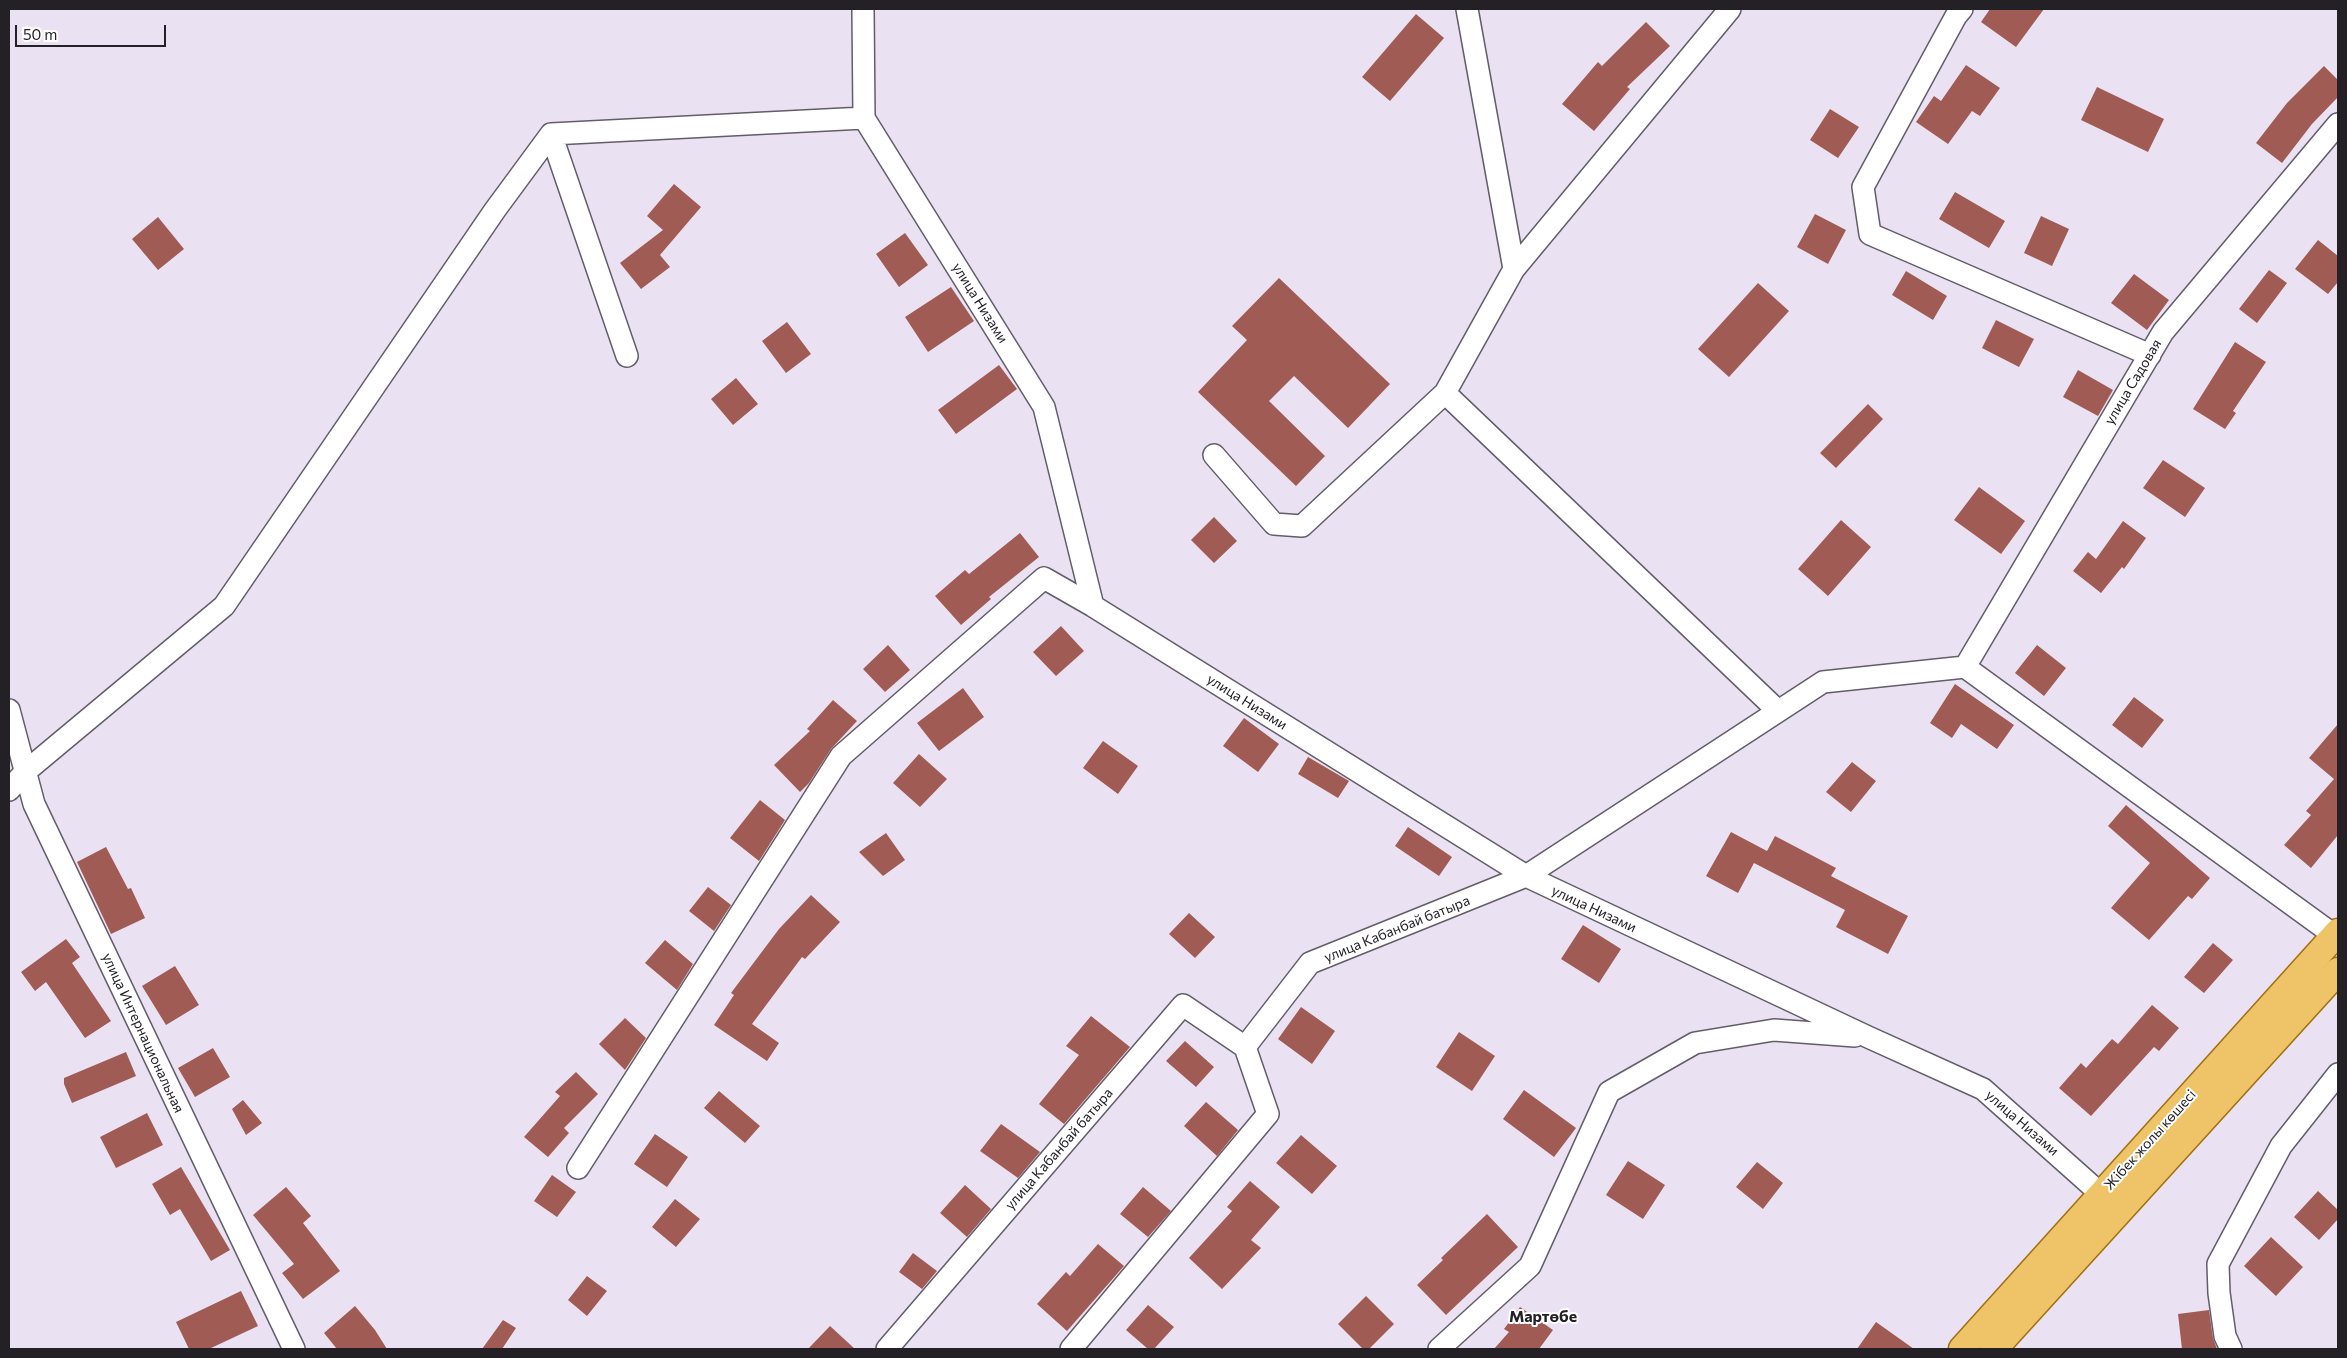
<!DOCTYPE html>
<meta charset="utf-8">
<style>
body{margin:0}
#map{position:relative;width:2347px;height:1358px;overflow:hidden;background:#eae2f2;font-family:Commissioner,sans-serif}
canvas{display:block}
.frame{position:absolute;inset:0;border:10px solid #232026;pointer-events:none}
.scale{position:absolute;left:15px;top:25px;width:151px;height:22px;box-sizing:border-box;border:2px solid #232026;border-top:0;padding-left:6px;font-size:15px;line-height:18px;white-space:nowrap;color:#232026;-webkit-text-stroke:4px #fff;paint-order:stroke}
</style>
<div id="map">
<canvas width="2347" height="1358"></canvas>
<div class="frame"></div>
<div class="scale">50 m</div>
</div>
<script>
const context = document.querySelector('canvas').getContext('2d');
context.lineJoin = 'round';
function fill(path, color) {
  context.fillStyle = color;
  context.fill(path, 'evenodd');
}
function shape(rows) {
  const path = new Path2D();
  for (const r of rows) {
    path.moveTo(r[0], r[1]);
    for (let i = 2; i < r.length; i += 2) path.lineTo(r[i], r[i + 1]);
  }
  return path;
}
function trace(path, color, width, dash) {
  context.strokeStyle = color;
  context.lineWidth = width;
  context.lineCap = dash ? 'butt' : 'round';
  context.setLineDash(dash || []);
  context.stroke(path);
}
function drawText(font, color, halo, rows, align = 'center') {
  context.font = font + ' Commissioner,sans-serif';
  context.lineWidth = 4;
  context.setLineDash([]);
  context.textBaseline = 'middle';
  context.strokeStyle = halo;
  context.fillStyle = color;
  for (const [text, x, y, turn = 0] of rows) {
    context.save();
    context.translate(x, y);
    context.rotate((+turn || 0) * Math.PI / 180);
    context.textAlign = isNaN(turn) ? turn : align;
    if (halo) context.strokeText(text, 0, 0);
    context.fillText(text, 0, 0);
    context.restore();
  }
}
fill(shape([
 [1990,9,2044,9,2016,47,1981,22],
 [1416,14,1444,38,1390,101,1362,77],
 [1646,22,1670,46,1627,87,1630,89,1594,131,1562,104,1598,62,1602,66],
 [1966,65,2000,88,1980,116,1972,111,1948,144,1916,122,1934,96,1941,101],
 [2324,66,2338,80,2338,97,2312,124,2282,163,2256,143,2287,103],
 [2097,87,2164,119,2148,152,2081,120],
 [1830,109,1859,127,1838,158,1810,140],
 [674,184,701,207,660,255,670,267,641,289,620,263,663,230,647,216],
 [1955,192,2005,221,1989,248,1939,219],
 [1815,214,1846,230,1828,264,1797,247],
 [2041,216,2069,229,2052,266,2024,253],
 [158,217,184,249,158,270,132,239],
 [905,233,928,265,899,287,876,254],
 [2318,240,2338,256,2338,282,2328,294,2295,269],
 [2269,270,2287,283,2257,323,2239,309],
 [1906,271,1947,296,1933,320,1892,295],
 [2134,274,2169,300,2147,330,2111,303],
 [1279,278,1390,384,1348,428,1294,376,1269,401,1325,456,1296,486,1198,392,1247,340,1232,326],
 [1758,283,1789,311,1729,377,1698,349],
 [951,287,974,321,928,352,905,317],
 [1996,320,2034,339,2019,367,1982,348],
 [787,322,811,354,786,373,762,341],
 [2235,342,2266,362,2233,411,2236,413,2225,429,2193,409],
 [999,365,1017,389,956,434,938,410],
 [2078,370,2113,390,2098,416,2063,397],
 [736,378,758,404,733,425,711,399],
 [1868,404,1883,419,1836,468,1820,453],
 [2163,460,2205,488,2185,517,2143,488],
 [1979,487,2025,521,2001,554,1954,520],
 [1214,517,1237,541,1214,563,1191,540],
 [1841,520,1871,547,1828,596,1798,569],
 [2123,521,2146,538,2124,569,2122,567,2101,593,2073,571,2088,552,2096,559],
 [1020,533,1039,557,989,597,991,599,961,625,935,596,965,570,969,574],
 [1061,626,1084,651,1056,676,1033,652],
 [888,645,910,670,885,692,863,669],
 [2037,645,2066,668,2044,696,2015,673],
 [1955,684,2014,725,1997,749,1961,724,1952,738,1930,723],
 [963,688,984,717,939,751,917,723],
 [2134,697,2164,720,2142,748,2112,725],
 [833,700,857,721,831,749,809,783,800,792,774,765,810,731,807,729],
 [1244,718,1279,744,1258,772,1223,746],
 [2338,724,2338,835,2311,868,2284,845,2311,815,2306,811,2334,779,2309,758],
 [1103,741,1138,766,1118,794,1083,768],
 [919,754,947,779,920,807,893,783],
 [1308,757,1349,781,1338,798,1298,774],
 [1852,762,1876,781,1851,812,1826,792],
 [760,800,785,820,759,861,730,838],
 [2126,805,2210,878,2192,899,2188,896,2149,940,2111,908,2150,863,2108,826],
 [1408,827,1452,857,1439,876,1395,846],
 [1731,832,1767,851,1775,836,1836,868,1831,876,1908,916,1888,954,1836,927,1845,910,1754,863,1738,893,1706,876],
 [886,833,905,860,883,876,859,852],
 [106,847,128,889,131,888,145,918,111,934,77,862],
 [708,887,731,905,714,931,689,911],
 [811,895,840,922,805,959,802,957,752,1024,779,1043,767,1061,714,1025,734,995,731,993,779,929],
 [1189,913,1215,937,1195,958,1169,934],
 [1583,925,1621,949,1599,983,1561,959],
 [66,939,80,957,72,963,111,1021,85,1038,46,982,35,991,21,972],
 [665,940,693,964,677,990,645,963],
 [2213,943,2233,960,2204,993,2184,977],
 [175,966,199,1005,166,1025,142,986],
 [2152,1005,2179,1028,2159,1051,2154,1047,2091,1116,2059,1088,2081,1063,2086,1068,2112,1039,2118,1044],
 [1301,1007,1335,1031,1312,1064,1278,1039],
 [1091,1016,1130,1047,1064,1124,1039,1104,1079,1055,1066,1046],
 [625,1018,646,1038,625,1070,599,1044],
 [1459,1032,1495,1056,1472,1091,1436,1067],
 [1185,1041,1214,1067,1196,1087,1166,1061],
 [213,1048,230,1077,195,1097,178,1068],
 [126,1052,136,1076,72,1103,64,1084,64,1078],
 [576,1072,598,1094,564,1128,569,1133,548,1157,524,1137,560,1096,555,1092],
 [1524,1090,1576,1128,1554,1157,1503,1119],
 [719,1091,760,1126,745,1143,704,1108],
 [243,1100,262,1123,246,1135,232,1109],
 [1206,1102,1238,1130,1217,1156,1184,1126],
 [147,1113,163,1145,116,1168,100,1137],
 [1001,1124,1040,1152,1018,1178,980,1151],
 [655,1134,688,1157,667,1187,634,1164],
 [1301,1135,1337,1166,1312,1194,1276,1163],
 [1628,1161,1665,1185,1643,1219,1606,1195],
 [1757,1162,1783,1183,1763,1209,1736,1187],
 [181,1167,230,1250,211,1261,180,1209,170,1215,152,1184],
 [552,1175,576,1192,557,1217,534,1201],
 [1250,1181,1280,1207,1251,1240,1261,1248,1222,1289,1189,1258,1232,1211,1227,1207],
 [965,1185,991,1209,967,1237,940,1213],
 [286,1187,311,1216,303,1223,340,1271,303,1299,282,1273,294,1264,253,1215],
 [1143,1187,1171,1211,1148,1237,1120,1214],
 [2318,1191,2338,1210,2338,1219,2319,1240,2294,1217],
 [675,1199,700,1219,676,1247,652,1227],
 [1487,1214,1518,1247,1446,1315,1417,1285,1443,1260,1441,1258],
 [2271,1237,2303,1267,2276,1296,2244,1266],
 [1098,1244,1124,1266,1067,1331,1037,1304,1066,1272,1070,1276],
 [913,1253,937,1271,922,1289,899,1272],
 [587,1276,607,1291,587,1316,568,1300],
 [241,1291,258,1326,209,1349,189,1349,176,1322],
 [1366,1296,1394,1324,1369,1349,1363,1349,1338,1324],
 [1148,1305,1174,1327,1154,1349,1148,1349,1126,1330],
 [355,1306,375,1330,387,1349,337,1349,324,1333],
 [1520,1307,1553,1330,1539,1349,1494,1349,1509,1332,1504,1329],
 [2209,1310,2213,1338,2217,1349,2182,1349,2178,1314],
 [503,1320,516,1328,502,1349,482,1349],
 [1876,1322,1914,1349,1857,1349],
 [830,1326,855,1349,808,1349]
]), '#a05b54');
const minor = shape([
 [863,9,864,118,1044,407,1093,606],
 [1467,9,1514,269,1445,393,1777,710],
 [1962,9,1956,16,1863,187,1870,234,2150,355],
 [551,134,627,356],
 [1514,269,1730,9],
 [1214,455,1274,524,1302,526,1445,393],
 [1965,667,2163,332,2338,124],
 [9,710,34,804,294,1349],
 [9,790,25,772,224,606,495,210,551,134,864,118],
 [578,1168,841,756,1044,578,1093,606,1526,876,1868,1037,1983,1089,2101,1194],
 [887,1349,1183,1005,1245,1047],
 [1071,1349,1268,1114,1245,1047,1310,963,1526,876,1823,682,1965,667,2338,938],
 [1439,1349,1530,1266,1609,1092,1695,1043,1774,1030,1855,1036],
 [2231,1349,2225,1336,2219,1293,2218,1264,2281,1146,2338,1074]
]);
const major = shape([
 [1962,1349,2338,932],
 [1994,1349,2338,971]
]);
trace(minor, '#635c69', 24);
trace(major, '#a0700e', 29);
trace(minor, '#fff', 21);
trace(major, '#efc367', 26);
drawText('14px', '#232026', '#fff', [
 ["улица Низами",980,303,58],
 ["улица Садовая",2133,382,-59],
 ["улица Низами",1247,702,32],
 ["улица Низами",1594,909,25],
 ["улица Кабанбай батыра",1397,929,-22],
 ["улица Интернациональная",143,1033,65],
 ["улица Низами",2022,1123,41],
 ["Жібек жолы көшесі",2150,1140,-48],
 ["улица Кабанбай батыра",1059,1149,-49]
]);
drawText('bold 16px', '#232026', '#fff', [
 ["Мартөбе",1543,1317]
]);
</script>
